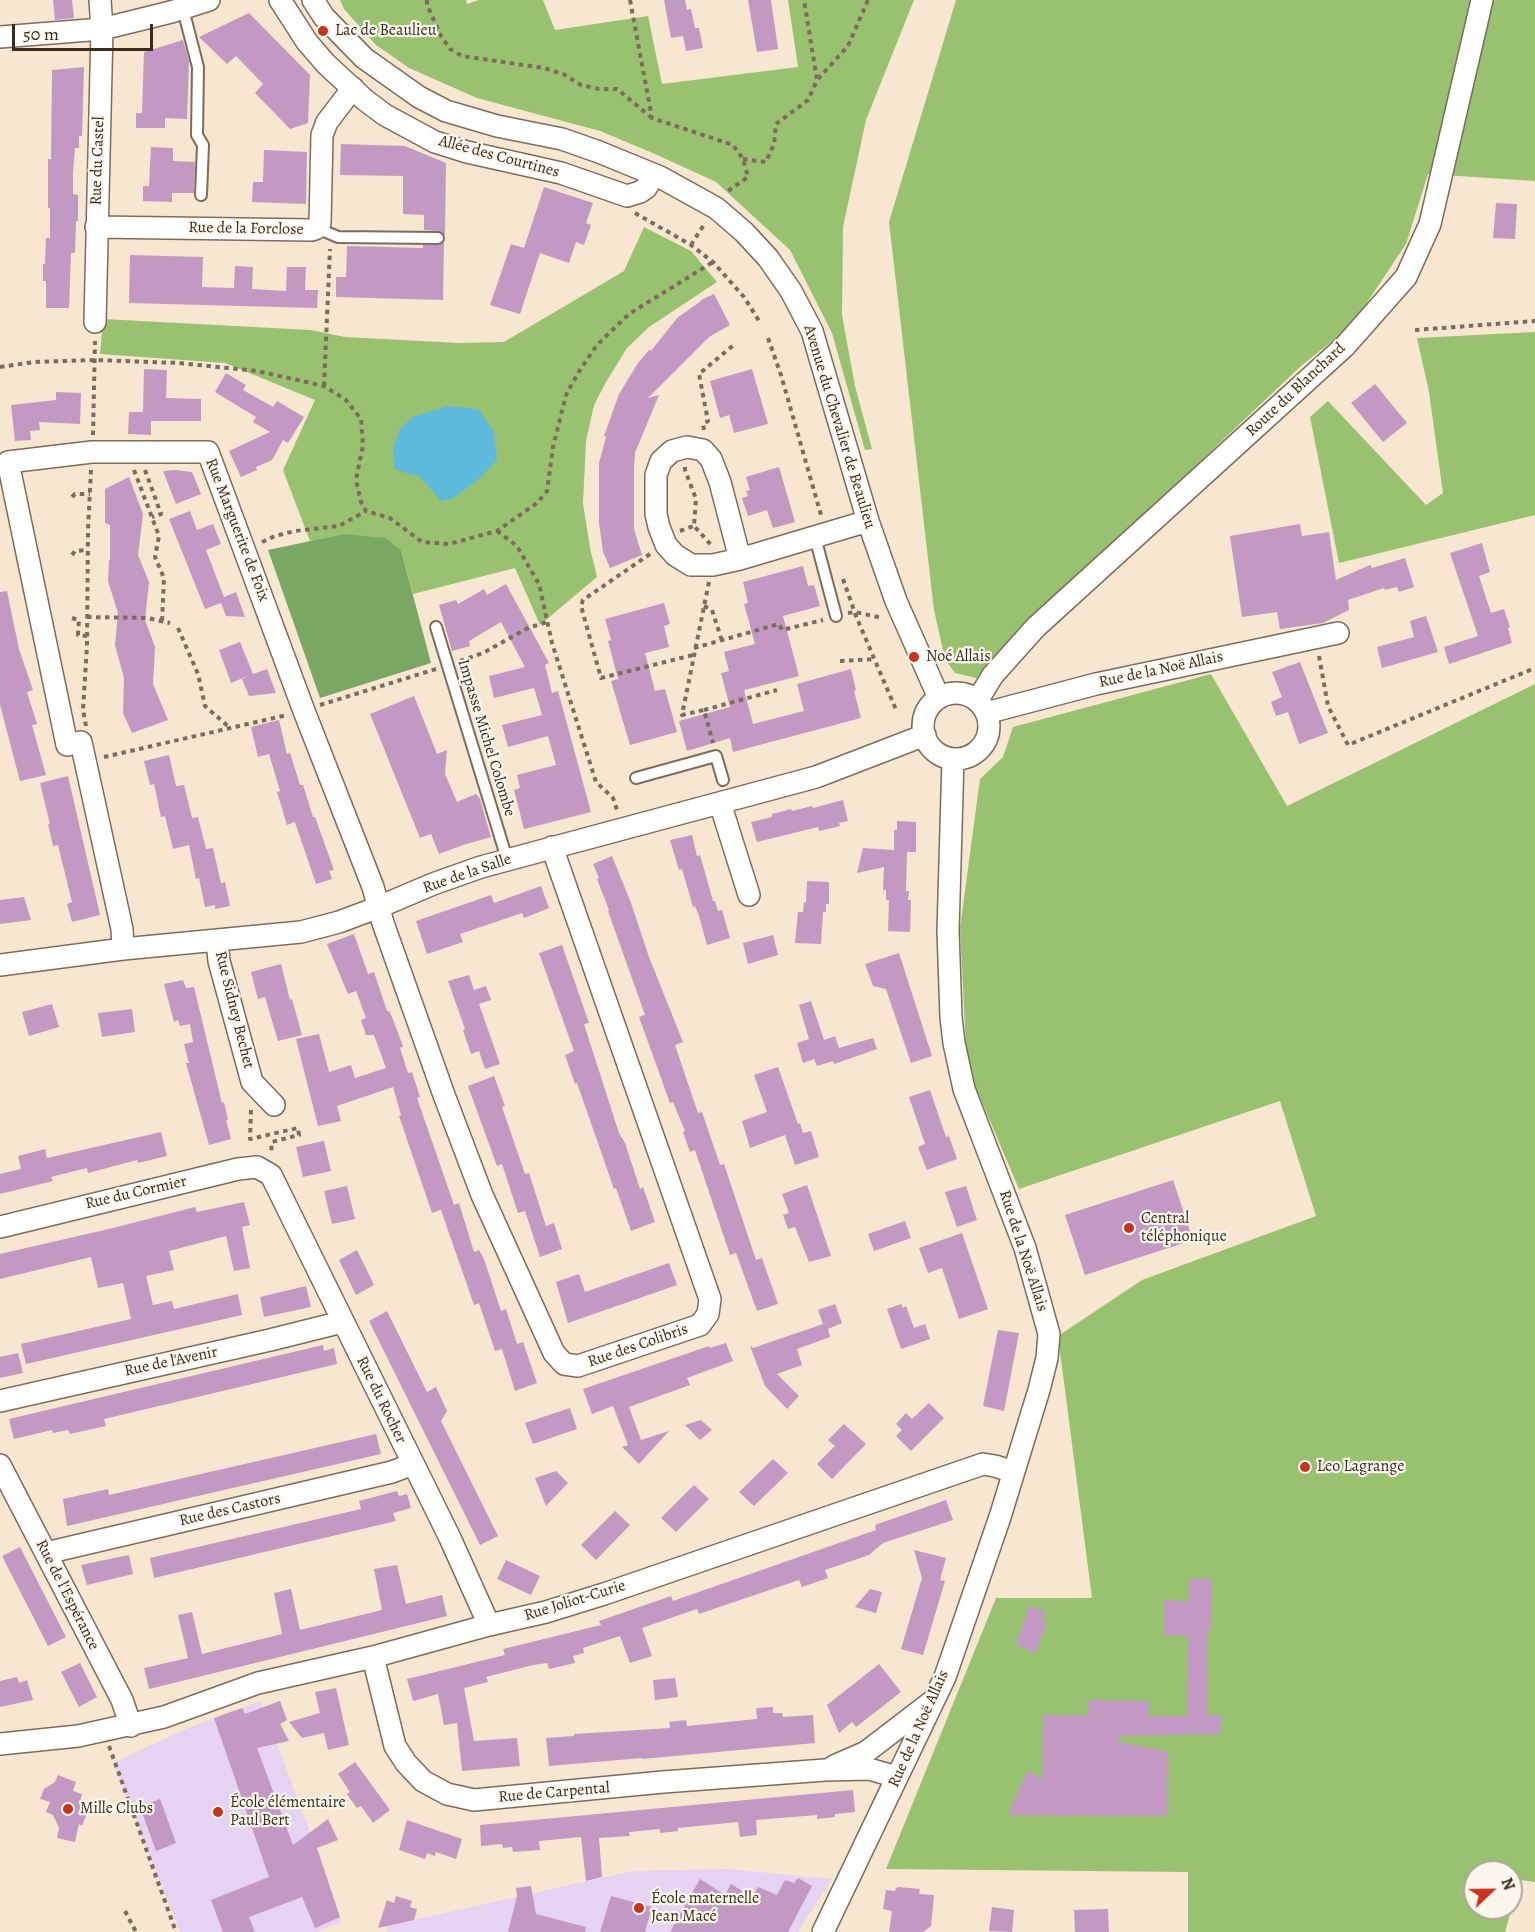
<!DOCTYPE html>
<meta charset="utf-8">
<style>
body{margin:0}
#map{position:relative;width:1535px;height:1932px;overflow:hidden;background:#f7e7d0;font-family:Alegreya,serif}
canvas{display:block}
.north{position:absolute;left:1463px;top:1860px;width:60px;height:60px;box-sizing:border-box;background:#fbf7ec;border:2px solid #aea59a;border-radius:50%;rotate:68deg;font-size:16px;font-weight:700;line-height:24px;text-align:center;color:#3b2a1e}
.north::after{content:'';display:block;margin:auto;width:21px;height:27px;background:#c8321e;clip-path:polygon(50% 0,100% 100%,50% 72%,0 100%)}
.scale{position:absolute;left:12px;top:24px;width:141px;height:27px;box-sizing:border-box;border:3px solid #3b2a1e;border-top:0;padding-left:8px;font-size:18px;line-height:21px;white-space:nowrap;color:#3b2a1e;-webkit-text-stroke:4px #fbf7ec;paint-order:stroke}
</style>
<div id="map">
<canvas width="1535" height="1932"></canvas>
<div class="north">N</div>
<div class="scale">50 m</div>
</div>
<script>
const context = document.querySelector('canvas').getContext('2d');
context.lineJoin = 'round';
function fill(path, color) {
  context.fillStyle = color;
  context.fill(path, 'evenodd');
}
function shape(rows) {
  const path = new Path2D();
  for (const r of rows) {
    if (r.length === 3) {
      path.moveTo(r[0] + r[2], r[1]);
      path.arc(r[0], r[1], r[2], 0, 2 * Math.PI);
      continue;
    }
    path.moveTo(r[0], r[1]);
    for (let i = 2; i < r.length; i += 2) path.lineTo(r[i], r[i + 1]);
  }
  return path;
}
function trace(path, color, width, dash) {
  context.strokeStyle = color;
  context.lineWidth = width;
  context.lineCap = dash ? 'butt' : 'round';
  context.setLineDash(dash || []);
  context.stroke(path);
}
function drawText(font, color, halo, rows, align = 'center') {
  context.font = font + ' Alegreya,serif';
  context.lineWidth = 4.5;
  context.setLineDash([]);
  context.textBaseline = 'middle';
  context.strokeStyle = halo;
  context.fillStyle = color;
  for (const [text, x, y, turn = 0] of rows) {
    context.save();
    context.translate(x, y);
    context.rotate((+turn || 0) * Math.PI / 180);
    context.textAlign = isNaN(turn) ? turn : align;
    if (halo) context.strokeText(text, 0, 0);
    context.fillText(text, 0, 0);
    context.restore();
  }
}
fill(shape([
 [261,1701,321,1861,341,1922,316,1932,180,1932,113,1763,188,1728],
 [728,1869,832,1879,798,1932,387,1932,387,1926,632,1871]
]), '#e5d3f1');
fill(shape([
 [340,0,466,0,467,4,479,0,543,0,555,30,648,16,662,84,798,67,788,0,914,0,866,120,843,227,842,315,855,386,872,449,865,450,832,333,790,250,716,182,655,154,600,131,477,98,409,68,376,45,344,9],
 [956,0,1535,0,1535,181,1428,174,1406,244,1352,325,1301,366,1023,629,980,679,955,673,945,659,934,610,889,222],
 [644,227,691,251,717,282,649,327,627,348,606,382,594,405,586,441,583,503,590,548,597,577,540,625,515,568,413,594,401,550,343,534,310,541,283,470,315,400,225,363,100,354,103,319,311,330,345,337,459,343,504,342,624,271],
 [1535,332,1535,515,1339,563,1310,417,1328,401,1426,505,1443,493,1429,392,1417,338],
 [1211,674,1287,806,1535,684,1535,1882,1520,1880,1505,1932,1188,1932,1188,1872,886,1869,996,1598,1092,1598,1058,1336,1142,1280,1316,1216,1280,1101,1019,1189,967,1067,960,928,980,779,1003,757,1013,727],
 [1475,1872,1511,1872,1511,1908,1475,1908]
]), '#98c26f');
fill(shape([
 [343,534,385,538,401,550,431,663,320,698,268,550]
]), '#7aa862');
fill(shape([
 [448,406,478,409,494,432,497,460,478,480,452,499,441,501,419,476,402,472,394,468,393,449,401,427,415,416]
]), '#5dbadb');
fill(shape([
 [53,0,72,0,74,18,55,20],
 [664,0,685,0,687,10,691,9,695,28,699,28,703,48,686,51,683,36,671,38],
 [748,0,771,0,778,49,757,52],
 [249,13,310,75,308,123,290,129,255,93,263,84,236,56,227,64,199,37],
 [183,40,189,61,187,119,165,118,165,128,136,128,136,113,142,113,144,52],
 [84,67,82,136,79,136,79,148,75,148,73,173,73,194,78,195,78,221,76,221,75,253,71,253,69,308,46,308,46,281,43,281,43,264,45,264,46,238,50,238,50,208,48,208,48,159,51,159,52,70],
 [341,144,405,146,446,163,445,235,439,231,424,230,424,215,403,214,403,176,340,175],
 [151,147,173,148,173,161,195,162,194,193,172,193,172,202,143,201,143,186,149,186],
 [264,150,307,152,306,204,252,202,253,182,263,182],
 [544,187,593,203,586,223,591,225,584,245,576,242,569,263,540,253,520,314,490,305,511,244,524,248],
 [1496,203,1517,204,1515,239,1493,238],
 [444,242,443,300,336,297,336,277,346,277,347,246,423,248,423,245,439,245],
 [130,255,203,257,202,287,234,288,235,266,253,267,252,289,286,291,287,267,306,267,305,290,318,290,317,308,129,303],
 [714,294,730,325,709,337,648,398,659,395,635,453,634,469,634,529,642,555,610,568,603,552,599,523,599,463,606,437,604,436,619,394,638,363,650,349,651,351,677,318,701,301,701,300],
 [144,369,167,370,166,398,201,399,201,421,151,421,151,435,128,434,129,412,143,412],
 [752,369,768,424,734,433,729,415,720,418,710,381],
 [226,373,246,385,243,390,273,407,277,401,304,417,288,443,283,440,272,460,256,467,257,470,241,477,229,451,270,432,253,422,256,417,215,392],
 [1375,384,1407,423,1383,442,1351,403],
 [56,392,81,393,80,424,39,422,40,430,30,431,31,440,15,441,11,405,56,400],
 [779,467,795,522,773,528,767,510,748,516,742,498,748,496,746,491,750,490,746,477],
 [175,470,192,472,201,494,176,504,163,471],
 [129,477,143,514,138,555,149,582,145,620,155,647,153,684,168,720,132,733,123,713,124,678,115,645,118,613,108,581,109,560,110,560,110,525,105,523,105,489],
 [190,511,197,530,213,524,221,544,206,550,224,597,236,592,245,617,226,616,221,603,205,609,169,519],
 [1300,524,1302,536,1329,532,1336,580,1370,565,1372,568,1405,558,1414,587,1399,592,1397,587,1385,590,1384,588,1348,600,1349,610,1323,623,1280,629,1277,612,1242,617,1230,536],
 [1482,543,1490,572,1479,576,1491,613,1504,609,1510,627,1508,628,1512,643,1449,664,1444,647,1478,636,1450,553],
 [803,566,808,586,814,585,820,606,783,616,799,676,744,690,753,724,804,711,797,684,851,669,856,690,854,691,861,718,733,752,730,738,687,751,679,721,730,707,721,673,729,671,724,652,755,644,744,604,748,603,743,582],
 [506,584,549,663,545,665,552,693,558,691,591,812,524,829,514,790,520,788,517,775,556,765,548,736,508,747,502,725,542,715,534,688,494,698,489,676,525,667,501,622,469,641,470,646,452,651,439,605,456,600,458,604,484,589,487,595],
 [7,591,19,649,33,690,27,692,37,724,32,725,46,775,20,781,0,705,0,592],
 [664,603,670,624,664,626,669,647,645,653,655,691,665,689,677,732,630,745,611,681,618,679,608,641,611,640,605,619],
 [1426,616,1438,652,1382,668,1377,647,1414,637,1410,621],
 [240,642,253,674,267,669,276,693,249,696,242,679,250,675,231,683,219,650],
 [1300,662,1328,733,1299,744,1288,712,1276,716,1271,702,1282,697,1272,672],
 [414,696,437,754,447,750,445,774,457,802,476,794,480,799,491,837,463,845,439,854,431,834,420,838,370,714],
 [279,720,287,754,290,753,300,785,303,785,313,817,315,817,334,870,329,871,332,879,316,884,295,822,287,825,277,792,280,791,269,754,258,757,251,727],
 [169,755,176,786,184,785,192,818,198,817,206,849,213,848,221,883,225,882,230,906,215,909,215,905,205,907,199,878,196,879,189,845,173,849,165,816,161,817,154,784,150,785,144,761],
 [68,776,100,915,72,922,67,904,72,902,58,845,53,846,48,824,50,824,40,783],
 [843,800,848,821,839,823,840,826,819,831,818,827,757,842,751,822,772,817,772,814,791,809,792,811,812,806,813,808],
 [897,821,916,822,916,852,907,852,906,891,909,891,908,900,911,900,910,932,888,931,889,900,886,900,886,890,883,890,884,867,857,873,863,848,894,850,894,830,897,830],
 [692,835,697,856,700,855,713,901,715,901,718,911,722,910,730,938,707,945,699,916,695,906,693,907,682,869,679,870,670,840],
 [612,856,631,903,649,957,683,1042,675,1045,698,1113,702,1112,720,1165,724,1164,756,1260,762,1258,778,1304,757,1311,736,1253,730,1255,695,1150,690,1152,683,1132,685,1131,673,1102,670,1103,639,1017,645,1015,608,911,609,910,597,879,599,878,593,864],
 [807,881,829,882,829,904,826,904,826,912,823,912,821,944,795,943,798,912,803,912,804,902,806,903],
 [541,886,549,908,524,918,522,913,460,934,463,942,427,954,416,921,491,895,494,903],
 [24,897,31,920,0,924,0,900],
 [354,934,368,974,374,972,387,1011,389,1011,392,1017,403,1046,400,1048,408,1073,412,1072,420,1097,417,1098,454,1205,459,1203,474,1252,479,1250,484,1259,501,1311,506,1309,517,1344,523,1342,537,1383,515,1391,502,1349,495,1351,479,1303,474,1305,441,1210,454,1205,432,1213,399,1116,401,1115,393,1087,337,1106,341,1121,318,1126,296,1039,319,1034,329,1072,351,1065,355,1078,386,1068,374,1035,366,1035,361,1020,366,1018,356,991,348,994,327,944],
 [773,935,778,955,748,964,743,943],
 [562,945,589,1023,584,1024,619,1133,625,1143,640,1189,643,1187,655,1222,631,1231,616,1188,614,1189,577,1083,575,1084,565,1055,574,1051,539,953],
 [899,953,932,1056,911,1063,886,989,873,986,865,964],
 [281,964,290,1000,292,999,302,1035,278,1041,265,997,258,999,251,972],
 [469,975,474,990,486,986,491,1000,479,1004,500,1064,485,1069,479,1051,471,1054,463,1030,465,1029,448,981],
 [183,980,186,988,194,987,222,1103,224,1102,228,1120,226,1120,231,1139,209,1145,186,1063,189,1063,184,1044,193,1042,190,1024,180,1026,178,1020,174,1022,164,984],
 [811,1001,824,1040,835,1036,839,1048,873,1038,877,1049,834,1064,833,1061,817,1066,814,1059,803,1063,797,1043,809,1039,799,1005],
 [52,1004,59,1027,29,1036,22,1012],
 [132,1009,135,1032,102,1037,98,1013],
 [778,1067,798,1124,800,1123,803,1133,811,1131,819,1157,795,1165,785,1135,750,1148,742,1121,767,1112,754,1075],
 [494,1076,505,1106,502,1107,525,1174,529,1173,546,1226,554,1223,562,1249,540,1257,525,1211,518,1213,502,1164,497,1166,468,1086],
 [930,1090,946,1137,949,1136,957,1159,927,1170,918,1147,925,1144,909,1097],
 [161,1132,167,1156,138,1163,137,1160,88,1173,87,1168,51,1177,53,1181,0,1194,0,1174,21,1169,18,1156,45,1149,47,1158],
 [324,1141,331,1171,303,1177,296,1147],
 [1173,1180,1193,1240,1085,1275,1065,1215],
 [807,1185,831,1256,809,1262,795,1227,788,1229,783,1215,789,1213,782,1194],
 [347,1186,355,1219,332,1224,324,1191],
 [966,1186,977,1220,957,1227,945,1192],
 [244,1202,250,1225,242,1227,250,1268,234,1271,226,1236,169,1251,174,1270,146,1276,153,1305,172,1301,174,1309,238,1294,242,1315,26,1364,21,1344,131,1319,123,1283,98,1288,91,1257,0,1279,0,1254,113,1228,195,1207,197,1212],
 [905,1221,911,1238,874,1251,868,1234],
 [962,1233,988,1309,959,1319,942,1268,928,1273,919,1248],
 [357,1250,374,1285,356,1295,339,1260],
 [669,1263,677,1285,568,1323,556,1282,579,1274,585,1292],
 [306,1286,311,1307,264,1317,260,1297],
 [835,1304,842,1323,828,1329,830,1337,797,1349,802,1365,777,1374,799,1396,787,1409,765,1386,750,1346,753,1348,823,1324,818,1310],
 [901,1304,903,1308,906,1306,914,1328,925,1324,930,1339,901,1349,887,1309],
 [387,1311,427,1392,436,1387,447,1411,441,1421,498,1536,480,1545,369,1321],
 [998,1330,1019,1333,1004,1411,983,1406],
 [726,1343,733,1361,687,1378,690,1385,629,1407,641,1440,669,1431,639,1464,622,1447,628,1445,613,1406,592,1414,583,1389,709,1346,710,1348],
 [323,1345,324,1351,334,1348,337,1364,104,1419,106,1426,70,1434,68,1430,53,1433,52,1430,14,1439,9,1419],
 [18,1353,23,1373,0,1378,0,1357],
 [929,1403,944,1418,911,1451,896,1436,902,1430,896,1424,906,1413,912,1419],
 [570,1408,577,1429,533,1444,525,1423],
 [701,1420,712,1430,700,1440,685,1425],
 [844,1424,866,1444,832,1479,817,1464,835,1446,828,1440],
 [376,1434,381,1454,67,1526,63,1499,108,1489,109,1495],
 [773,1459,788,1473,754,1506,739,1492],
 [556,1471,568,1483,546,1506,535,1478],
 [694,1485,709,1499,676,1532,661,1518],
 [397,1491,399,1496,407,1494,411,1508,393,1513,396,1521,154,1578,150,1558,361,1509,359,1501],
 [946,1500,953,1520,883,1543,869,1555,825,1570,828,1578,802,1587,799,1580,699,1614,697,1609,642,1628,652,1656,630,1663,620,1636,583,1648,584,1653,573,1656,575,1663,549,1669,547,1663,533,1665,486,1677,488,1682,464,1688,474,1741,517,1738,520,1766,462,1771,457,1723,444,1725,438,1694,413,1701,407,1679,505,1655,503,1649,601,1625,599,1621,671,1596,673,1601,876,1530,875,1525],
 [615,1511,630,1525,596,1560,581,1545],
 [20,1547,66,1637,48,1646,2,1556],
 [914,1550,946,1558,940,1580,945,1581,923,1655,901,1649,922,1578],
 [129,1555,133,1574,87,1585,81,1565],
 [506,1560,540,1576,531,1595,497,1579],
 [397,1565,406,1604,442,1595,447,1616,149,1689,144,1668,188,1658,178,1615,192,1612,202,1654,282,1634,274,1593,291,1589,300,1630,382,1610,374,1569],
 [1189,1579,1212,1579,1211,1629,1207,1632,1207,1715,1221,1715,1220,1734,1120,1736,1119,1741,1168,1752,1167,1816,1008,1815,1027,1771,1042,1778,1043,1715,1088,1715,1088,1700,1149,1701,1149,1716,1187,1716,1188,1636,1164,1635,1164,1600,1189,1601],
 [870,1589,882,1592,876,1613,855,1607],
 [1029,1606,1045,1611,1042,1620,1047,1621,1036,1653,1016,1645],
 [80,1663,97,1697,79,1707,61,1672],
 [879,1664,901,1692,856,1727,852,1722,839,1733,827,1705],
 [17,1677,19,1683,27,1680,33,1700,0,1707,0,1681],
 [675,1678,678,1697,655,1700,653,1680],
 [336,1688,349,1745,328,1750,324,1733,302,1738,289,1722,320,1713,315,1692],
 [280,1701,287,1720,280,1724,289,1741,257,1748,293,1845,328,1819,338,1840,317,1848,340,1917,315,1928,302,1897,249,1917,255,1932,223,1932,211,1900,269,1877,214,1718,242,1708,245,1714],
 [773,1707,773,1713,782,1713,783,1717,813,1715,815,1743,642,1759,642,1758,549,1766,546,1738,574,1736,574,1734,670,1728,669,1722,686,1720,687,1726,757,1719,756,1708],
 [355,1762,390,1810,373,1823,361,1806,357,1808,351,1800,347,1794,350,1792,338,1774],
 [58,1775,76,1782,73,1791,82,1794,80,1802,90,1805,82,1826,79,1824,75,1842,57,1838,59,1828,53,1815,46,1812,50,1802,40,1799,44,1789,55,1782],
 [853,1790,855,1812,835,1814,835,1817,817,1819,817,1815,756,1820,757,1835,740,1837,738,1822,678,1828,678,1831,660,1833,660,1829,629,1832,630,1836,599,1838,602,1877,586,1881,581,1837,539,1841,540,1850,513,1852,512,1847,503,1848,502,1844,481,1846,480,1825],
 [160,1799,176,1843,156,1851,140,1807],
 [407,1820,462,1839,456,1859,436,1852,435,1856,427,1853,425,1859,399,1850],
 [798,1878,812,1886,788,1932,670,1932,700,1879,725,1895,731,1884,752,1897,758,1887,777,1895,785,1880,794,1883],
 [531,1886,536,1914,586,1927,585,1932,508,1932,517,1896,516,1888],
 [899,1887,920,1889,919,1894,934,1895,931,1926,923,1932,889,1932,892,1911,883,1909,886,1890,895,1891,896,1888],
 [396,1896,412,1901,410,1907,417,1909,414,1920,378,1928,387,1900,394,1903],
 [611,1896,652,1907,645,1932,600,1932],
 [992,1907,1014,1910,1012,1932,989,1931],
 [1108,1909,1109,1932,1075,1932,1074,1910]
]), '#c299c2');
const lane = shape([
 [183,9,198,67,197,135,203,145,201,195],
 [317,228,338,237,438,238],
 [815,537,836,616],
 [436,627,507,859],
 [636,778,716,756,723,780]
]);
const street = shape([
 [280,0,307,42,326,64,365,100,385,115,435,142,467,152,561,173,627,196,640,192,646,188,654,175],
 [313,0,324,17,364,58,419,97,446,111,497,126,562,139,599,152,660,177,716,208,744,232,768,258,791,291,812,331,868,521,896,601,939,698],
 [0,37,102,29,171,12,209,0],
 [96,227,312,230,317,228,320,223,322,135,327,122,353,88],
 [95,322,102,29,100,0],
 [740,559,720,482,711,459,703,450,687,447,672,451,661,461,656,475,656,514,659,527,666,545,675,555,691,565,713,565,740,559,868,521],
 [956,726,33],
 [977,701,993,675,1036,627,1345,346,1406,277,1430,224,1482,0],
 [986,713,1096,684,1338,633],
 [720,803,749,895],
 [217,941,219,961,252,1082,274,1105],
 [123,949,122,929,81,742,67,745,8,462,92,452,208,452,304,711,373,887,383,923,444,1095,482,1195,554,1353,564,1364,578,1366,700,1325,708,1314,710,1299,552,847],
 [0,965,123,949,301,932,339,922,379,907,433,884,481,867,816,777,925,735],
 [0,1227,238,1169,257,1167,271,1175,450,1538,489,1625],
 [0,1401,270,1340,342,1322],
 [0,1465,122,1700,131,1726],
 [46,1553,392,1472,413,1464],
 [373,1657,395,1746,406,1763,423,1781,447,1794,474,1800,663,1782,825,1770,869,1769,897,1777],
 [0,1744,78,1736,164,1717,258,1683,373,1657,489,1625,546,1612,604,1594,983,1464,995,1466,1013,1472],
 [834,1766,866,1752,930,1703],
 [823,1932,945,1677,1000,1517,1039,1390,1047,1358,1049,1334,1025,1248,964,1089,954,1043,951,1017,948,931,953,759]
]);
trace(lane, '#7d6c5c', 14);
trace(street, '#7d6c5c', 24);
trace(shape([
 [427,0,427,5,441,36,450,49,462,56,544,68,563,74,581,85,599,89,617,89,652,118],
 [630,0,652,118,733,145,743,159,748,177,725,193],
 [818,79,848,46,868,0],
 [743,159,766,162,774,144,776,124,808,100,817,80,804,0],
 [635,213,691,245,713,262,744,297,761,324],
 [691,245,705,223],
 [1415,330,1535,321],
 [768,338,781,375,821,515],
 [0,367,34,362,95,360,179,363,257,371,324,386,346,400,361,419,363,445,356,480,361,502,366,511,390,518,422,542,449,544,497,531,537,503,547,491,553,447,566,395,578,373,597,345,629,314,713,262],
 [324,386,330,249],
 [704,430,703,424,708,421,699,374,736,343],
 [93,435,95,341],
 [685,467,685,470,696,499,694,526,712,546],
 [134,470,159,536,155,557,164,578,162,622],
 [145,470,161,514,152,517],
 [72,497,75,494,90,494],
 [497,531,517,546,539,584,552,643,596,782,613,798,618,813],
 [680,531,694,526],
 [262,542,275,536,295,531,339,526,366,511],
 [650,554,583,600,581,606,601,678,693,655],
 [72,555,75,551,87,550],
 [843,579,856,616,897,712],
 [709,582,682,715,704,710,713,743],
 [704,606,712,610,722,641],
 [848,613,855,612,882,618],
 [87,617,148,618,170,623],
 [72,618,79,620,78,635,87,636],
 [178,628,198,674,205,706,230,728],
 [694,648,779,624,782,630,823,620],
 [1319,656,1328,706,1348,745,1535,668],
 [460,661,483,653,528,628,547,622],
 [840,661,874,659],
 [320,705,436,669],
 [704,710,777,690],
 [86,726,83,710,87,645,88,530,91,470],
 [104,757,287,715],
 [251,1110,250,1139,298,1128,299,1135,272,1142,271,1153],
 [109,1746,176,1932],
 [125,1911,136,1932]
]), '#7d6c5c', 4, [4.5, 4.5]);
trace(lane, '#fff', 10);
trace(street, '#fff', 21);
for (const [x, y, r, color] of [
 [323,31,6,"#c8321e"],
 [914,657,6,"#c8321e"],
 [1129,1228,6,"#c8321e"],
 [1305,1467,6,"#c8321e"],
 [68,1809,6,"#c8321e"],
 [218,1812,6,"#c8321e"],
 [639,1908,6,"#c8321e"]
]) {
  const dot = new Path2D();
  dot.arc(x, y, r, 0, 2 * Math.PI);
  context.fillStyle = color;
  context.fill(dot);
  trace(dot, '#fbf7ec', 2);
}
drawText('16px', '#3b2a1e', '#fbf7ec', [
 ["Lac de Beaulieu",335,31],
 ["Noé Allais",926,657],
 ["Central",1141,1219],
 ["téléphonique",1141,1237],
 ["Leo Lagrange",1317,1467],
 ["École élémentaire",230,1803],
 ["Paul Bert",230,1821],
 ["Mille Clubs",80,1809],
 ["École maternelle",651,1899],
 ["Jean Macé",651,1917]
], 'left');
drawText('16px', '#3b2a1e', '#fbf7ec', [
 ["Allée des Courtines",499,157,15],
 ["Rue du Castel",98,161,-88],
 ["Rue de la Forclose",246,229,1],
 ["Route du Blanchard",1296,390,-43],
 ["Avenue du Chevalier de Beaulieu",839,427,73],
 ["Rue Marguerite de Foix",237,530,69],
 ["Rue de la Noë Allais",1161,670,-12],
 ["Impasse Michel Colombe",486,738,73],
 ["Rue de la Salle",467,874,-19],
 ["Rue Sidney Bechet",234,1010,76],
 ["Rue du Cormier",136,1193,-13],
 ["Rue de la Noë Allais",1023,1251,72],
 ["Rue des Colibris",638,1346,-19],
 ["Rue de l'Avenir",171,1362,-12],
 ["Rue du Rocher",381,1400,64],
 ["Rue des Castors",230,1510,-13],
 ["Rue de l'Espérance",67,1595,63],
 ["Rue Joliot-Curie",575,1601,-17],
 ["Rue de la Noë Allais",919,1729,-66],
 ["Rue de Carpental",554,1793,-5]
]);
</script>
